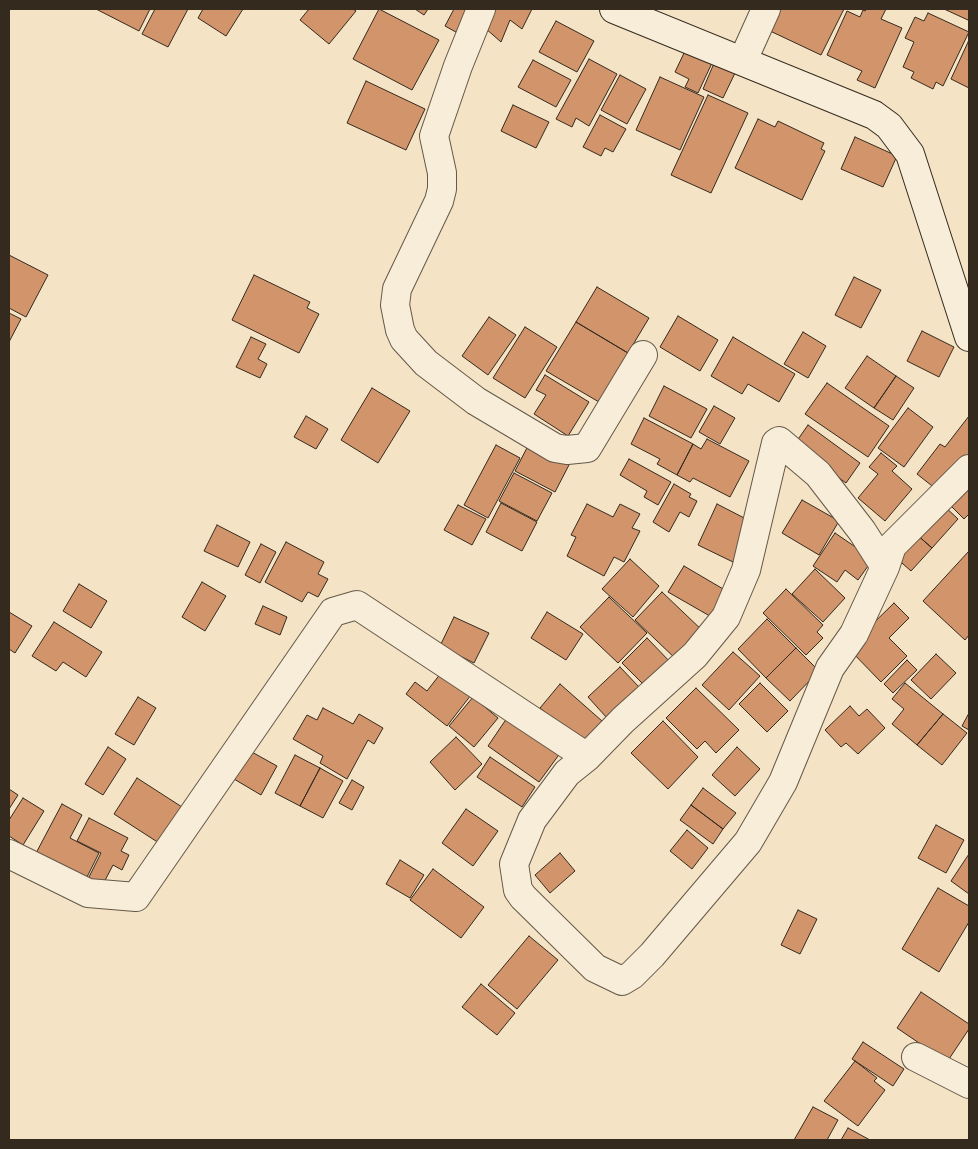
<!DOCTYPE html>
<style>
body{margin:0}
#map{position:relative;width:978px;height:1149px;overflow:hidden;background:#f4e3c5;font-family:Vollkorn,serif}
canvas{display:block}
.frame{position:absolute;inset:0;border:10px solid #342a1e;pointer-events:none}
</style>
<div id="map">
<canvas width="978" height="1149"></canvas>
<div class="frame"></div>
</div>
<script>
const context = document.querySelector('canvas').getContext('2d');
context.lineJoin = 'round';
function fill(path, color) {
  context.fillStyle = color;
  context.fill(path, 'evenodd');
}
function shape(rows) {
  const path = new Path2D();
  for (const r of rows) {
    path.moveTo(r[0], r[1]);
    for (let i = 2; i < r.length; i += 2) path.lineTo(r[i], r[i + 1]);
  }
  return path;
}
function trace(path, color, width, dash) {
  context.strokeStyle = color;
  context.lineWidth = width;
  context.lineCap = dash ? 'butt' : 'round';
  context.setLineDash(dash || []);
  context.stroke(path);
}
const building = shape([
 [96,9,150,9,139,31,96,9],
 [155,9,188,9,168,47,142,34,155,9],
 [203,9,243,9,226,36,198,18,203,9],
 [309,9,353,9,356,11,329,44,300,20,309,9],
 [379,9,439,40,412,90,353,59,379,9],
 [415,9,428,9,424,15,415,9],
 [454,9,476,9,463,36,445,26,454,9],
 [494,9,532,9,522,29,510,20,501,42,485,28,494,9],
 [778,9,844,9,821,55,768,30,778,9],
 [867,9,886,9,881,19,902,28,875,88,857,80,862,71,827,55,847,11,860,17,863,10,865,11,867,9],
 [944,9,969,9,969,17,968,20,944,9],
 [928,13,969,32,943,86,936,82,933,89,911,78,914,72,903,67,914,42,905,38,915,17,924,21,928,13],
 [556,21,594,41,577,72,539,52,556,21],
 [969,40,969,88,951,79,969,40],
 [685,51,712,63,698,93,685,87,689,79,675,72,685,51],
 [589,59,617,74,589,126,576,118,572,127,556,119,589,59],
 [533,60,571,80,556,107,518,87,533,60],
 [715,61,736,71,723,98,703,89,715,61],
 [620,75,646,89,627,124,601,110,620,75],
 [660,77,704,97,680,150,636,130,660,77],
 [366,81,425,109,406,150,347,123,366,81],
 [708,95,748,113,711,193,671,175,708,95],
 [513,105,549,122,536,148,501,131,513,105],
 [600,115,626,129,613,152,605,148,601,156,583,147,600,115],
 [758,119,775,127,778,121,824,143,821,149,825,151,802,200,735,168,758,119],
 [855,137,897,156,883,187,841,169,855,137],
 [9,255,48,275,26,317,9,308,9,255],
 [254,275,310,302,307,308,319,314,299,353,232,320,254,275],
 [854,277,881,290,861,328,835,315,854,277],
 [597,287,649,318,628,353,576,322,597,287],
 [9,313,21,319,9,342,9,313],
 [678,316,718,340,700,371,660,347,678,316],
 [489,317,516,335,488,375,462,356,489,317],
 [576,322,628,353,599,402,546,371,576,322],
 [525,327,557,347,525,398,493,378,525,327],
 [922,331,954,347,939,377,907,361,922,331],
 [803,332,826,346,808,378,784,364,803,332],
 [251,337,266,344,258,359,267,364,260,378,236,367,251,337],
 [733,337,795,374,779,402,748,384,742,394,711,376,733,337],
 [867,356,896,376,874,408,845,388,867,356],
 [545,375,589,402,568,436,534,414,546,395,536,390,545,375],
 [896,376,914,388,893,420,874,408,896,376],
 [827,383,889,426,868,457,805,414,827,383],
 [664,386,707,409,691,438,649,416,664,386],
 [372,388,410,411,378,463,341,440,372,388],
 [714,406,735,418,720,444,699,432,714,406],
 [908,408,933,427,904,467,878,448,908,408],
 [306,416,328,429,316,449,294,437,306,416],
 [969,416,969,457,962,465,957,461,936,489,917,474,940,444,945,447,969,416],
 [644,418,693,444,677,475,657,464,660,459,631,444,644,418],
 [808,425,860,463,846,483,794,445,808,425],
 [707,439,749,461,730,497,693,478,690,482,677,475,693,444,701,449,707,439],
 [530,442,570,463,555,492,515,471,530,442],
 [496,445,520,458,488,518,464,505,496,445],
 [881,453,897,466,892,471,912,489,885,521,858,498,878,474,869,467,881,453],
 [629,459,671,482,658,505,644,497,647,491,620,475,629,459],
 [514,473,552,493,537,521,499,501,514,473],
 [674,484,691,494,689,497,697,501,689,517,680,512,669,532,653,522,674,484],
 [969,485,969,514,964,519,949,504,969,485],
 [802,500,839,521,819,555,782,533,802,500],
 [501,503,537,522,522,551,486,532,501,503],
 [587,504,613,517,620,504,640,514,632,528,640,531,624,562,614,557,604,576,567,556,576,537,571,535,587,504],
 [717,504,752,522,733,562,698,545,717,504],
 [942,504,958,519,932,548,915,533,942,504],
 [458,505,486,519,472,545,444,530,458,505],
 [217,525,250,542,238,567,204,551,217,525],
 [835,533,873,559,858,580,845,570,837,582,813,566,835,533],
 [915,533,932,548,911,571,894,556,915,533],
 [286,542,324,562,318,574,328,579,318,597,308,592,302,602,265,582,286,542],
 [261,544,276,552,260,583,245,575,261,544],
 [969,551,969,635,965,640,923,601,969,551],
 [630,559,659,586,633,617,602,589,630,559],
 [684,566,730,593,715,619,668,592,684,566],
 [815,569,845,598,823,622,792,594,815,569],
 [202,582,226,596,205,631,182,617,202,582],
 [79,584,107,601,91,628,63,611,79,584],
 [786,589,823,625,817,632,823,638,806,655,763,613,786,589],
 [662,592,705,633,678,661,635,620,662,592],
 [609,597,647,633,618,663,580,627,609,597],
 [894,603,909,618,889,638,907,656,881,682,848,648,894,603],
 [263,606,287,617,280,635,255,624,263,606],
 [9,612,32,626,15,653,9,649,9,612],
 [547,612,583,634,566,660,531,638,547,612],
 [454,617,489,633,474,663,440,646,454,617],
 [767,619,796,648,766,678,738,649,767,619],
 [54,622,102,652,86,677,63,662,56,671,32,656,54,622],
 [647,638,673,665,648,689,622,663,647,638],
 [796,648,819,671,790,701,766,678,796,648],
 [733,652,760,676,729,710,702,685,733,652],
 [936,654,956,673,931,699,911,680,936,654],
 [907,660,917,670,893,693,884,684,907,660],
 [620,667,639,687,607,718,588,697,620,667],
 [441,673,471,695,447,726,406,694,415,682,427,691,441,673],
 [760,683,788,711,767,732,739,704,760,683],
 [905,683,943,714,917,745,892,724,904,709,892,699,905,683],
 [560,684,602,721,583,744,540,708,560,684],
 [696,688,739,730,716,753,705,741,697,749,666,718,696,688],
 [138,697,156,708,134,745,115,734,138,697],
 [473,697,498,718,474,747,449,726,473,697],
 [850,706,859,716,867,709,885,728,858,754,846,743,841,747,825,730,850,706],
 [323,708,353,724,359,714,383,728,374,744,368,740,347,779,320,763,323,756,293,739,307,715,317,720,323,708],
 [969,713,969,730,962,726,969,713],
 [943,714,967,733,942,765,917,745,943,714],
 [509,715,561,752,539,782,488,746,509,715],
 [663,721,698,757,668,789,631,753,663,721],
 [456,737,482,764,455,790,430,762,456,737],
 [108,747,126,759,103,795,85,784,108,747],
 [737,747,760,769,735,796,712,775,737,747],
 [250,751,277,766,261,795,234,779,250,751],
 [295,755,320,768,300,806,275,793,295,755],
 [490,757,535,787,522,807,477,777,490,757],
 [320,768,343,781,323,818,300,806,320,768],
 [137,778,182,807,159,843,114,814,137,778],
 [352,780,364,787,352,810,339,803,352,780],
 [703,788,736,813,723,829,691,805,703,788],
 [9,789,18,795,9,809,9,789],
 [23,798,44,811,23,845,9,836,9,820,23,798],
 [62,804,82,815,70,838,99,853,85,881,35,855,62,804],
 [691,805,723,829,713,844,680,820,691,805],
 [466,809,498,831,473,866,442,843,466,809],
 [89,818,128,838,121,851,129,855,122,870,113,865,99,892,85,885,101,853,77,841,89,818],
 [936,825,964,840,946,873,918,858,936,825],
 [687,830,708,848,692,869,670,851,687,830],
 [560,853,575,871,550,893,535,875,560,853],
 [969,854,969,894,951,881,969,854],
 [400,860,424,875,410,898,386,884,400,860],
 [433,869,484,907,461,938,410,900,433,869],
 [938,888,969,906,969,922,939,972,902,949,938,888],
 [798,910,817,919,800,954,781,945,798,910],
 [529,936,558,960,517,1009,488,985,529,936],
 [481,984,515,1013,497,1035,462,1007,481,984],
 [921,992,969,1024,969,1029,947,1062,897,1028,921,992],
 [863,1042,904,1069,893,1086,852,1059,863,1042],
 [855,1061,877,1078,874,1081,885,1090,858,1126,824,1101,855,1061],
 [813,1107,838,1120,827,1140,794,1140,813,1107],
 [848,1128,870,1140,841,1140,848,1128]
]);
fill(building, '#d2946b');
trace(building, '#342a1e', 1);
const street = shape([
 [481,9,458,66,434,136,442,173,442,189,439,201,397,289,395,305,400,330,404,339,426,363,476,401,555,448,567,450,587,448,643,355],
 [743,60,766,9],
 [885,567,862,531,818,474,779,441,776,443,746,570,726,617,695,655,623,720,587,757,567,773,532,820,514,864,518,890,523,897,595,968,622,981,632,975,652,955,748,842,783,782,830,668,854,634,885,567,892,546,969,469],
 [9,854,88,893,136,897,333,612,357,605,587,757],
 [916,1057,969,1084]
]);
const secondary = shape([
 [614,9,874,115,889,126,910,154,969,337]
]);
trace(street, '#645848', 30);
trace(secondary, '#342a1e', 30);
trace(street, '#f8edd9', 28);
trace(secondary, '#f8edd9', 28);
</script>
